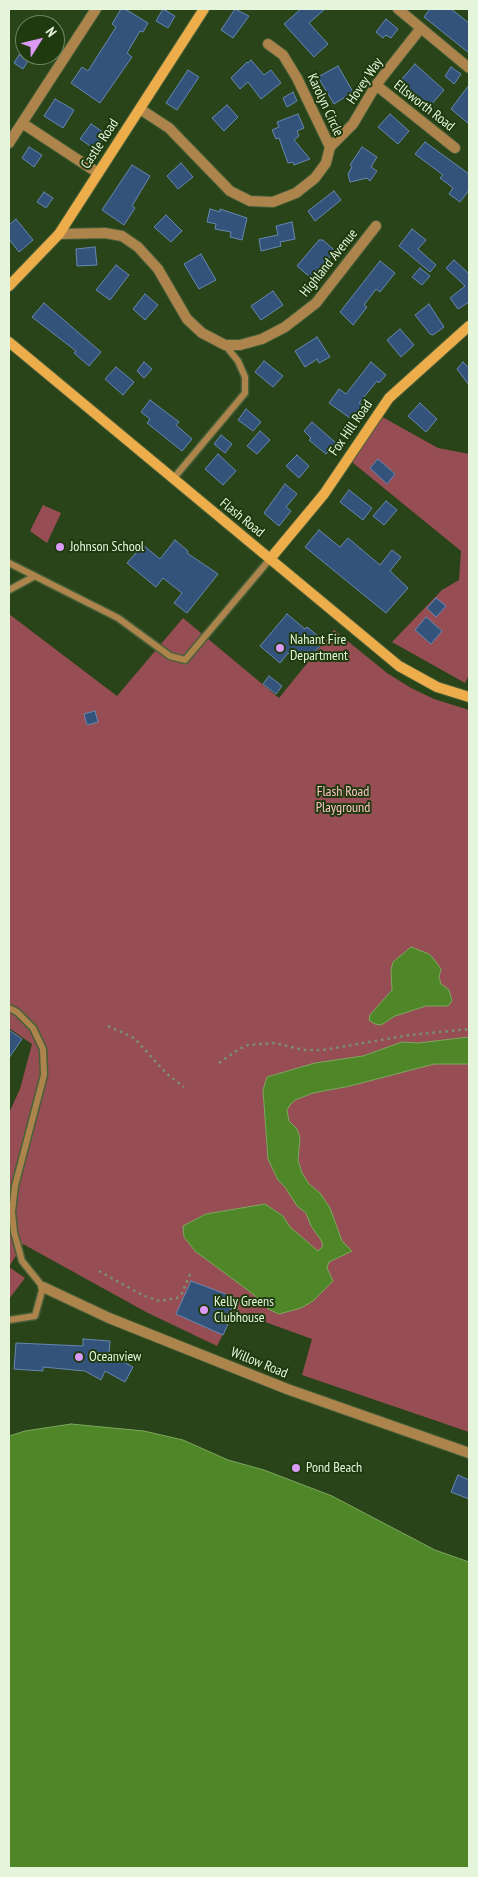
<!DOCTYPE html>
<style>
body{margin:0}
#map{position:relative;width:478px;height:1877px;overflow:hidden;background:#2a441a;font-family:"PT Sans Narrow",sans-serif}
canvas{display:block}
.frame{position:absolute;inset:0;border:10px solid #e4f5dc;pointer-events:none}
.north{position:absolute;left:15px;top:15px;width:50px;height:50px;box-sizing:border-box;background:#203a0f;border:1px solid #6e8561;border-radius:50%;rotate:54deg;font-size:14px;font-weight:700;line-height:20px;text-align:center;color:#e4f5dc}
.north::after{content:'';display:block;margin:auto;width:18px;height:22px;background:#da9af6;clip-path:polygon(50% 0,100% 100%,50% 72%,0 100%)}
</style>
<div id="map">
<canvas width="478" height="1877"></canvas>
<div class="frame"></div>
<div class="north">N</div>
</div>
<script>
const context = document.querySelector('canvas').getContext('2d');
context.lineJoin = 'round';
function fill(path, color) {
  context.fillStyle = color;
  context.fill(path, 'evenodd');
}
function shape(rows) {
  const path = new Path2D();
  for (const r of rows) {
    path.moveTo(r[0], r[1]);
    for (let i = 2; i < r.length; i += 2) path.lineTo(r[i], r[i + 1]);
  }
  return path;
}
function trace(path, color, width, dash) {
  context.strokeStyle = color;
  context.lineWidth = width;
  context.lineCap = dash ? 'butt' : 'round';
  context.setLineDash(dash || []);
  context.stroke(path);
}
function drawText(font, color, halo, rows, align = 'center') {
  context.font = font + ' "PT Sans Narrow",sans-serif';
  context.lineWidth = 4;
  context.setLineDash([]);
  context.textBaseline = 'middle';
  context.strokeStyle = halo;
  context.fillStyle = color;
  for (const [text, x, y, turn = 0] of rows) {
    context.save();
    context.translate(x, y);
    context.rotate((+turn || 0) * Math.PI / 180);
    context.textAlign = isNaN(turn) ? turn : align;
    if (halo) context.strokeText(text, 0, 0);
    context.fillText(text, 0, 0);
    context.restore();
  }
}
fill(shape([
 [377,414,438,448,469,454,469,675,465,683,392,642,442,590,459,580,461,551,347,458],
 [43,505,61,513,47,543,30,531],
 [9,614,117,696,183,618,279,698,334,630,387,673,411,688,434,699,469,710,469,1432,302,1375,312,1339,235,1311,217,1346,146,1312,23,1244,9,1267,25,1278,9,1299,9,1113,20,1089,32,1044,9,1028]
]), '#974d54');
const water = shape([
 [411,947,429,954,433,958,441,969,439,977,441,984,449,990,452,1001,448,1006,426,1006,395,1016,381,1025,375,1024,369,1020,370,1015,392,990,391,970,393,962,411,947],
 [469,1037,469,1064,434,1064,350,1086,313,1093,295,1100,290,1105,287,1110,289,1121,297,1129,300,1138,298,1160,302,1173,309,1184,320,1193,330,1208,342,1241,352,1251,329,1262,327,1268,333,1281,313,1301,301,1308,279,1314,268,1309,264,1303,245,1288,195,1251,184,1237,183,1226,206,1214,265,1204,283,1216,290,1227,318,1251,323,1246,321,1240,311,1226,306,1213,297,1206,285,1187,278,1180,268,1159,263,1090,267,1077,315,1063,363,1056,402,1042,418,1043,469,1037],
 [71,1424,144,1431,183,1440,228,1460,264,1470,332,1496,435,1550,469,1562,469,1868,9,1868,9,1436,25,1431,71,1424]
]);
fill(water, '#4f8628');
trace(water, '#7ca75e', 1);
const building = shape([
 [121,9,125,9,148,23,143,32,140,31,127,53,132,57,100,103,71,83,82,67,88,71,116,27,112,24,121,9],
 [163,9,175,16,168,28,156,21,163,9],
 [235,9,249,16,233,38,221,30,235,9],
 [301,9,325,9,309,23,328,44,314,57,284,24,301,9],
 [430,9,451,9,469,23,469,53,424,17,430,9],
 [386,19,398,29,391,38,386,35,383,38,376,32,386,19],
 [19,55,32,55,23,69,14,63,19,55],
 [251,60,264,75,271,70,281,83,261,99,248,82,240,89,231,78,247,62,248,63,251,60],
 [415,64,444,90,429,107,400,81,415,64],
 [338,66,353,92,334,104,318,77,338,66],
 [451,67,461,74,454,84,445,76,451,67],
 [188,70,199,77,177,110,166,103,188,70],
 [469,85,469,124,451,109,469,85],
 [293,92,297,101,287,107,283,98,293,92],
 [55,99,74,110,63,128,44,116,55,99],
 [227,105,238,117,224,131,212,118,227,105],
 [298,114,304,128,297,131,299,136,294,140,310,159,294,165,293,162,288,163,279,138,276,139,272,130,279,127,277,122,298,114],
 [390,114,409,131,398,144,378,127,390,114],
 [91,124,106,134,96,150,80,139,91,124],
 [425,142,469,174,469,190,460,202,449,194,453,188,440,178,443,175,415,154,425,142],
 [29,147,42,155,34,167,22,158,29,147],
 [362,147,377,157,371,167,377,171,370,181,367,178,350,182,348,174,352,167,350,165,362,147],
 [181,163,193,177,178,189,167,176,181,163],
 [132,165,150,176,132,206,135,208,124,225,102,210,132,165],
 [334,191,341,200,315,221,308,211,334,191],
 [44,192,53,198,46,208,37,202,44,192],
 [210,209,220,212,220,209,247,218,242,240,230,237,231,232,215,229,216,224,207,222,210,209],
 [166,215,182,231,171,242,154,227,166,215],
 [16,219,33,240,19,252,9,239,9,225,16,219],
 [292,222,295,239,280,242,281,246,261,251,259,239,278,235,276,226,292,222],
 [412,229,426,240,418,249,436,265,430,272,399,246,412,229],
 [319,240,323,240,335,251,311,278,297,266,319,240],
 [95,247,97,265,77,266,76,249,95,247],
 [201,254,216,280,199,289,184,264,201,254],
 [454,260,469,274,469,302,458,309,450,298,465,286,446,268,454,260],
 [380,261,395,273,380,292,376,289,364,305,367,307,353,325,340,312,380,261],
 [116,265,129,275,110,300,96,290,116,265],
 [420,268,430,276,422,285,412,277,420,268],
 [273,291,283,305,261,320,251,306,273,291],
 [145,294,158,305,145,320,133,309,145,294],
 [44,303,101,352,89,366,74,353,76,351,32,317,44,303],
 [429,304,444,327,433,335,430,334,415,315,429,304],
 [400,329,414,345,401,357,387,340,400,329],
 [317,337,330,357,319,363,317,359,305,367,295,351,317,337],
 [264,361,283,376,273,387,255,372,264,361],
 [144,362,152,369,144,378,137,371,144,362],
 [371,362,386,375,379,383,377,381,359,403,364,406,355,418,351,415,350,418,329,403,339,389,346,394,371,362],
 [463,362,469,368,469,385,457,369,463,362],
 [116,367,134,382,123,395,105,379,116,367],
 [150,400,179,422,176,425,192,439,182,451,147,423,150,419,141,412,150,400],
 [420,403,437,419,426,432,408,416,420,403],
 [246,409,261,422,253,431,238,420,246,409],
 [312,422,336,443,326,454,309,440,311,438,304,431,312,422],
 [260,431,270,440,257,454,247,446,260,431],
 [221,435,232,444,225,453,214,444,221,435],
 [218,454,236,471,223,485,205,469,218,454],
 [297,455,309,466,299,478,286,466,297,455],
 [378,459,395,474,387,484,370,468,378,459],
 [285,484,297,494,286,507,291,511,279,526,264,513,285,484],
 [349,490,372,508,363,520,340,502,349,490],
 [386,501,397,510,384,525,373,516,386,501],
 [319,530,340,547,348,538,380,565,392,550,401,557,390,571,408,588,386,613,305,547,319,530],
 [175,540,188,551,187,553,218,574,187,613,174,603,182,593,163,578,156,587,127,563,143,545,160,559,175,540],
 [436,598,446,606,436,617,427,608,436,598],
 [287,614,305,629,307,627,324,641,307,661,300,655,296,660,288,653,280,663,260,646,287,614],
 [426,617,442,631,431,644,415,630,426,617],
 [269,676,282,686,276,694,263,684,269,676],
 [95,711,98,722,87,725,84,714,95,711],
 [9,1030,22,1039,9,1058,9,1030],
 [191,1281,236,1298,230,1312,233,1313,223,1335,176,1314,191,1281],
 [83,1339,110,1341,109,1354,133,1367,125,1382,105,1371,101,1380,85,1371,43,1367,43,1371,14,1369,16,1343,83,1346,83,1339],
 [458,1475,469,1480,469,1499,451,1492,458,1475]
]);
fill(building, '#34537a');
trace(building, '#6687b1', 1);
const lane = shape([
 [173,479,245,393,245,377,238,361,225,345],
 [9,563,118,618,170,656,185,660,270,559],
 [9,590,35,576],
 [9,1008,17,1012,33,1028,43,1049,44,1075,15,1186,12,1212,14,1232,22,1261,43,1287,35,1316,9,1320]
]);
const street = shape([
 [398,9,469,68],
 [376,85,455,148],
 [140,109,169,128,230,191,250,201,273,202,296,193,315,178,326,163,330,147,297,78,283,55,268,44],
 [22,123,98,173],
 [9,143,96,9],
 [330,147,353,124,376,85,421,28],
 [59,234,105,233,122,236,138,247,158,269,187,319,202,333,225,345,240,345,262,339,285,327,316,303,376,226],
 [43,1287,109,1318,287,1389,469,1453]
]);
const secondary = shape([
 [9,286,59,234,204,9],
 [9,342,399,666,437,687,469,697],
 [270,559,324,494,389,398,469,326]
]);
trace(lane, '#486039', 9);
trace(street, '#486039', 12);
trace(secondary, '#486039', 12);
trace(shape([
 [108,1026,134,1038,167,1074,184,1087],
 [219,1063,239,1049,248,1045,275,1043,304,1050,323,1050,410,1035,469,1029],
 [99,1271,142,1295,160,1301,177,1298,182,1293,191,1272]
]), '#7a906e', 2.5, [2.5, 4]);
trace(lane, '#ad854c', 6);
trace(street, '#ad854c', 10);
trace(secondary, '#edad4b', 10);
for (const [x, y, r, color] of [
 [60,547,5,"#da9af6"],
 [280,648,5,"#da9af6"],
 [204,1310,5,"#da9af6"],
 [79,1357,5,"#da9af6"],
 [296,1468,5,"#da9af6"]
]) {
  const dot = new Path2D();
  dot.arc(x, y, r, 0, 2 * Math.PI);
  context.fillStyle = color;
  context.fill(dot);
  trace(dot, '#203a0f', 2);
}
drawText('14px', '#e4f5dc', '#203a0f', [
 ["Hovey Way",365,81,-56],
 ["Karolyn Circle",325,105,65],
 ["Ellsworth Road",424,106,38],
 ["Castle Road",100,144,-57],
 ["Highland Avenue",329,263,-51],
 ["Fox Hill Road",351,428,-55],
 ["Flash Road",242,518,39],
 ["Willow Road",259,1363,22]
]);
drawText('14px', '#e4f5dc', '#203a0f', [
 ["Johnson School",70,547],
 ["Nahant Fire",290,640],
 ["Department",290,656],
 ["Kelly Greens",214,1302],
 ["Clubhouse",214,1318],
 ["Oceanview",89,1357],
 ["Pond Beach",306,1468]
], 'left');
drawText('14px', '#fbc1c4', '#203a0f', [
 ["Flash Road",343,792],
 ["Playground",343,808]
]);
</script>
